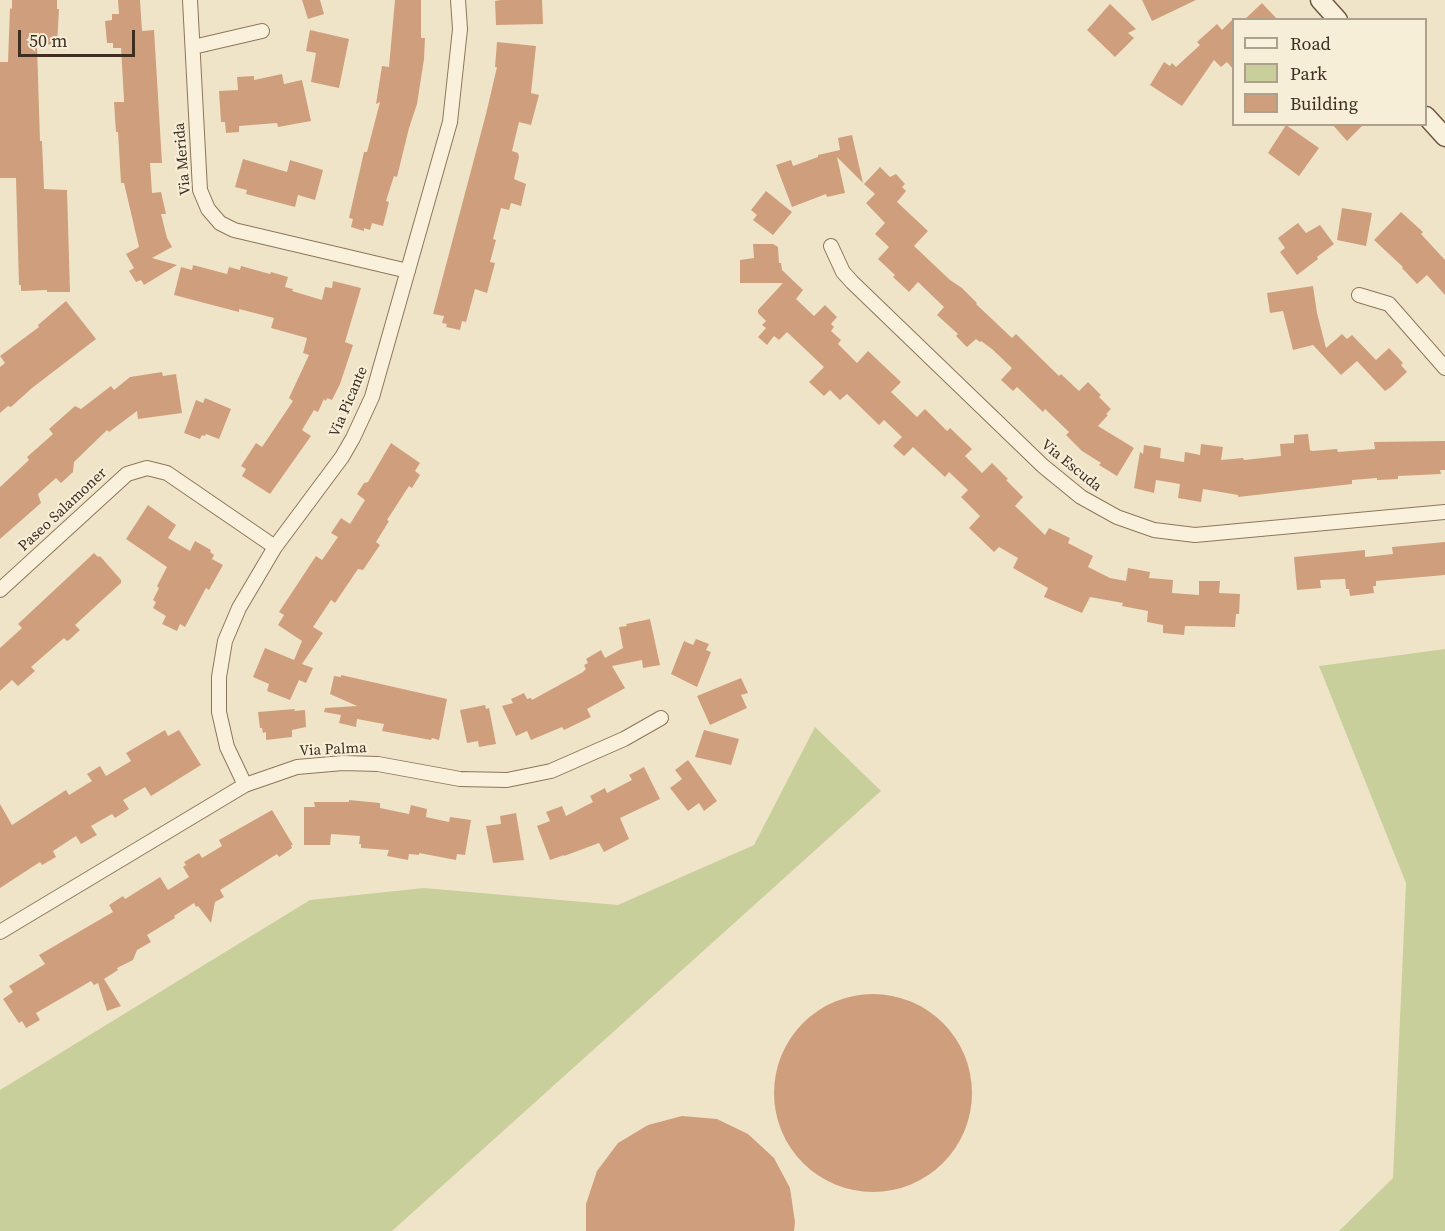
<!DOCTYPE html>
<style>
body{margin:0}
#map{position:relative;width:1445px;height:1231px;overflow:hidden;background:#f0e4c8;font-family:"Source Serif 4",serif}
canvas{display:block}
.legend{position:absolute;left:1232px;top:18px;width:195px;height:108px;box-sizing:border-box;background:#f7eed8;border:2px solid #ada18e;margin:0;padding:8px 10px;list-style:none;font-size:18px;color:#3d2e20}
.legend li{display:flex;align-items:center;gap:12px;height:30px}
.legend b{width:30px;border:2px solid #ada18e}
.scale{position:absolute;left:18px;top:30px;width:117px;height:27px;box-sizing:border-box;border:3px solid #3d2e20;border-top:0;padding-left:8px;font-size:18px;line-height:21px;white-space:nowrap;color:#3d2e20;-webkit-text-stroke:4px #f7eed8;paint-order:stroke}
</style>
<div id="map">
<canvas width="1445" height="1231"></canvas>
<ul class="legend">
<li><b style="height:8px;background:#faf1dc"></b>Road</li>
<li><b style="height:16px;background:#c9cf9b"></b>Park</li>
<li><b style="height:16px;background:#cf9f7d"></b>Building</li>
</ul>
<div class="scale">50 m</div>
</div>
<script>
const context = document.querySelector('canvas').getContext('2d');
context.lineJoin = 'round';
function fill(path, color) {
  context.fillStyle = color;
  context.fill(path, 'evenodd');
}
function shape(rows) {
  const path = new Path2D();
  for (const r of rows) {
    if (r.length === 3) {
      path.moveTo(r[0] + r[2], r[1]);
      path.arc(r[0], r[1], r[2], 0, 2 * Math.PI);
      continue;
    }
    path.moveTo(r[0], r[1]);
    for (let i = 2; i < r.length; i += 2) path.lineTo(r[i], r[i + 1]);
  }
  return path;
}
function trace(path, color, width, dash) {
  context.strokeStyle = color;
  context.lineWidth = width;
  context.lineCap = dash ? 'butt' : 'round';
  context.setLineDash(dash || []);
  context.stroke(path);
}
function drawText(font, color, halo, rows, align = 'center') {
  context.font = font + ' "Source Serif 4",serif';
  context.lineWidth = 4.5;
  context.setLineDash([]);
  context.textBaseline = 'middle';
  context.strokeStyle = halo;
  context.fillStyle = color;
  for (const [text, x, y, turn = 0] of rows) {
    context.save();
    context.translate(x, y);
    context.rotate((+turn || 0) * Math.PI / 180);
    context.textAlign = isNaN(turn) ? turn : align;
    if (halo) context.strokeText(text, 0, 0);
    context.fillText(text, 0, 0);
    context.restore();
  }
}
fill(shape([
 [1445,649,1445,1231,1339,1231,1393,1178,1406,883,1319,666],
 [815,727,881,791,392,1231,0,1231,0,1090,310,900,424,888,618,905,754,845]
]), '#c9cf9b');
fill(shape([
 [12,0,57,0,57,9,59,9,57,45,41,44,42,46,37,46,40,141,42,141,44,189,67,190,70,292,47,292,47,290,21,291,21,285,19,285,16,178,0,178,0,62,8,62,10,8,12,9],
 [118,0,140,0,142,31,154,30,162,163,150,163,152,193,161,192,166,214,161,214,167,238,172,247,152,258,177,265,144,285,141,280,136,282,129,271,134,268,126,254,139,247,124,183,121,183,118,132,116,132,114,102,124,102,124,100,121,48,113,48,113,43,107,43,105,21,112,20,112,14,119,14],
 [302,0,320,0,324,14,308,19],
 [395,0,421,0,421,38,425,38,424,59,417,104,409,128,397,177,394,176,386,201,389,202,383,226,372,223,370,230,364,228,364,231,351,227,353,219,349,218,364,152,367,152,380,102,376,104,382,66,389,67],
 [501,0,542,0,543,24,496,25,495,1],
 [1142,0,1196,0,1152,21],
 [1262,3,1278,20,1244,20],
 [1110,4,1136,29,1128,33,1134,38,1115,57,1087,30],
 [1233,19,1233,69,1227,62,1221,67,1214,60,1182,106,1150,85,1164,62,1170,66,1172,63,1176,67,1200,45,1197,42,1217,24,1222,30],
 [310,30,349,39,339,88,311,82,316,53,306,51],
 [497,42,536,46,531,93,539,95,531,125,519,122,512,151,518,153,519,157,514,179,526,184,521,206,511,203,509,210,501,208,493,239,496,240,490,262,495,263,487,293,475,289,466,322,462,321,460,330,446,327,447,324,442,323,444,316,433,314,486,114,497,67,495,67],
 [282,74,284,84,302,80,311,121,278,127,277,123,239,126,239,132,226,133,225,122,221,122,219,91,238,90,237,77,254,76,254,80],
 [1332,124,1364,124,1347,141],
 [1286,125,1319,148,1299,176,1268,153],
 [852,135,863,183,837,157,845,193,827,197,826,194,792,207,776,165,791,160,793,166,818,157,818,155,840,150,838,138],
 [243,159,287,172,290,160,323,170,315,200,298,195,295,207,246,194,247,190,235,187],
 [880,167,890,177,896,174,905,184,902,187,906,191,897,202,928,231,914,246,950,280,962,288,977,303,976,304,1012,338,1016,334,1059,376,1061,374,1079,391,1088,382,1101,395,1099,397,1111,409,1106,414,1108,415,1098,426,1134,448,1117,476,1099,465,1101,463,1082,451,1066,435,1069,432,1045,409,1043,412,1017,387,1013,391,1001,380,1012,368,992,349,981,341,980,342,976,339,967,347,956,336,958,334,937,315,944,307,918,282,909,292,893,277,895,275,878,259,889,247,875,234,885,223,866,203,875,194,864,184],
 [766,191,792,212,773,235,753,220,757,215,751,210],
 [1342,208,1372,213,1366,246,1337,240],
 [1401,212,1423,232,1421,234,1445,260,1445,295,1427,275,1417,284,1402,268,1403,267,1374,240],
 [1298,223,1306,233,1320,225,1334,244,1317,257,1318,259,1297,275,1280,252,1285,248,1278,238],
 [753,244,773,244,778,247,779,263,781,263,782,270,803,290,796,299,814,316,825,305,837,317,831,324,834,327,831,331,841,340,838,344,857,363,868,351,901,382,891,392,917,417,925,409,947,431,950,428,972,449,965,456,982,473,992,463,1008,479,1006,480,1023,497,1015,506,1045,535,1049,528,1070,538,1068,543,1093,556,1088,567,1110,578,1126,581,1128,568,1150,572,1149,578,1173,580,1172,593,1199,595,1199,581,1220,581,1219,593,1240,594,1239,614,1236,614,1235,627,1185,626,1184,635,1163,633,1163,625,1147,622,1148,611,1122,606,1123,603,1090,597,1082,613,1044,597,1048,588,1013,568,1018,558,999,547,994,552,969,528,980,516,961,497,968,490,949,472,945,477,913,447,904,456,893,446,902,437,884,420,879,425,847,394,840,400,830,390,824,396,809,382,824,367,787,332,779,340,774,336,767,345,758,337,766,328,762,325,766,321,758,313,758,310,783,283,740,283,740,260,754,258],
 [193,265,227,274,229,267,240,270,241,266,270,274,271,272,288,277,285,287,293,289,292,291,322,300,325,287,332,288,333,281,361,288,345,342,353,345,340,384,332,400,327,398,326,401,324,399,318,412,314,410,302,430,311,436,270,494,242,476,246,469,241,466,256,443,262,447,293,401,289,398,309,355,303,353,307,338,271,328,274,318,239,309,239,312,174,295,181,267,192,270],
 [1313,286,1317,313,1326,348,1342,334,1347,339,1352,335,1376,360,1389,348,1403,363,1401,365,1407,372,1391,387,1385,391,1357,361,1341,375,1313,345,1293,350,1283,311,1270,313,1267,293],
 [66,301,96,339,32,388,11,407,8,406,0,413,0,367,5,363,0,356,39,327,38,325],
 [162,372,163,376,176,374,182,413,138,419,137,411,109,432,107,430,74,462,73,472,61,483,56,478,38,494,41,503,0,539,0,487,29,460,27,457,53,434,49,429,75,406,81,409,111,386,114,390,130,377],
 [205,398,231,409,219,439,206,434,205,436,202,435,200,439,184,433,196,400,203,403],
 [1308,434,1310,450,1312,451,1337,449,1338,452,1375,449,1374,442,1445,441,1445,470,1440,470,1441,474,1398,476,1398,479,1377,480,1377,478,1352,480,1352,484,1238,497,1238,495,1203,489,1201,502,1178,498,1180,484,1156,480,1154,493,1134,488,1140,452,1143,454,1144,445,1161,448,1160,458,1184,462,1185,452,1200,455,1201,444,1223,447,1221,460,1243,458,1244,460,1281,456,1280,444,1294,443,1294,435],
 [391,443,420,463,415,471,420,475,412,488,409,486,387,520,389,521,376,542,380,545,363,570,358,569,335,603,331,600,313,627,323,633,302,664,313,668,306,683,299,680,290,700,267,691,269,684,253,677,265,648,294,660,302,641,278,625,284,615,279,612,316,556,322,560,338,537,331,533,341,518,350,524,365,500,357,494,364,483,368,482],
 [148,505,176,525,168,538,190,551,195,541,211,550,210,552,214,555,212,559,223,565,209,590,206,588,185,627,180,624,177,631,162,624,166,616,153,608,156,602,153,600,159,588,157,586,167,567,126,539],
 [1445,542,1445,575,1376,581,1376,586,1373,586,1374,593,1350,596,1349,589,1346,589,1345,579,1320,580,1321,588,1297,590,1294,557,1365,550,1365,557,1393,554,1392,547],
 [94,553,98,557,100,556,121,580,121,583,75,625,80,630,69,640,67,641,64,638,31,667,35,671,18,686,12,680,0,691,0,648,22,628,18,624],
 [650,619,660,665,643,668,642,660,612,666,625,688,587,709,591,717,564,730,562,727,531,740,527,731,516,736,502,706,513,703,511,699,524,693,527,699,531,698,532,700,583,672,586,669,584,665,588,663,586,659,601,650,605,658,623,648,619,627,627,626,626,624],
 [696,639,709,644,706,650,711,652,697,687,671,674,684,641,693,645],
 [341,675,447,699,439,740,432,738,431,740,382,731,384,724,357,719,356,727,339,723,341,715,324,712,325,708,357,706,330,694,334,676,341,677],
 [741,678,748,693,741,695,747,708,710,725,697,696],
 [485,705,486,709,489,708,496,744,479,747,478,741,467,743,460,710],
 [295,709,294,711,305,710,306,727,292,730,292,737,266,740,266,732,263,733,262,728,260,728,258,712],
 [165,730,168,736,179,730,201,765,151,796,145,787,123,800,129,809,115,818,112,814,91,826,97,835,81,844,76,836,53,851,56,857,42,865,40,862,0,888,0,804,12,825,66,790,69,795,92,781,87,774,100,766,106,776,131,761,126,753],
 [704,730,739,739,731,765,695,757],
 [688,760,717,801,704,811,699,803,688,811,670,788,682,779,675,770],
 [644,767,660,799,620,818,629,839,604,852,599,843,564,856,564,855,550,860,537,826,550,821,546,812,562,806,566,816,593,802,590,796,605,788,607,793,632,780,629,775],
 [349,800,380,803,380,808,409,814,411,805,427,809,426,817,449,822,450,817,471,820,465,855,457,854,456,860,419,853,419,855,409,854,408,860,387,856,389,850,361,848,361,844,359,844,360,836,331,834,330,845,304,845,304,807,315,807,314,802,349,802],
 [272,810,293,845,291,845,292,848,279,857,277,854,220,890,224,897,215,902,211,923,198,906,196,907,194,903,174,916,175,918,147,935,151,942,137,950,133,960,117,968,118,970,104,979,121,1006,107,1011,98,983,94,985,91,981,36,1013,40,1020,26,1028,22,1021,19,1023,3,999,13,992,9,986,45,964,39,955,113,912,109,905,123,896,125,899,154,881,160,877,168,890,189,877,183,867,186,865,184,862,199,853,202,858,222,846,219,840],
 [516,813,524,860,493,863,486,826,501,824,500,816],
 [873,1093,99],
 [682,1116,717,1119,748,1134,774,1158,790,1188,795,1222,794,1231,586,1231,586,1204,597,1171,618,1143,648,1125]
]), '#cf9f7d');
const street = shape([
 [190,0,200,190,208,209,220,223,234,230,408,271],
 [193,47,262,31],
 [831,246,843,272,852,282,1043,466,1081,497,1117,517,1154,530,1195,535,1445,512],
 [1359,295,1389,304,1445,368],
 [0,590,127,474,147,468,167,473,275,547],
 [245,785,227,747,219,712,219,677,225,641,239,608,275,547,342,457,353,438,372,397,450,122,460,29,458,0],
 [0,932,245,785,297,767,343,763,378,764,460,779,507,780,551,771,624,739,661,718]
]);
const secondary = shape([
 [1320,0,1338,20],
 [1426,116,1445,137]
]);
trace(street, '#8d765c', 16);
trace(secondary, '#6f573f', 21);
trace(street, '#faf1dc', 14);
trace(secondary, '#faf1dc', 18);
drawText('15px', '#3d2e20', '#f7eed8', [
 ["Via Merida",183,159,-95],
 ["Via Picante",349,402,-67],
 ["Via Escuda",1071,466,39],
 ["Paseo Salamoner",63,510,-43],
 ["Via Palma",333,750,-3]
]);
</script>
